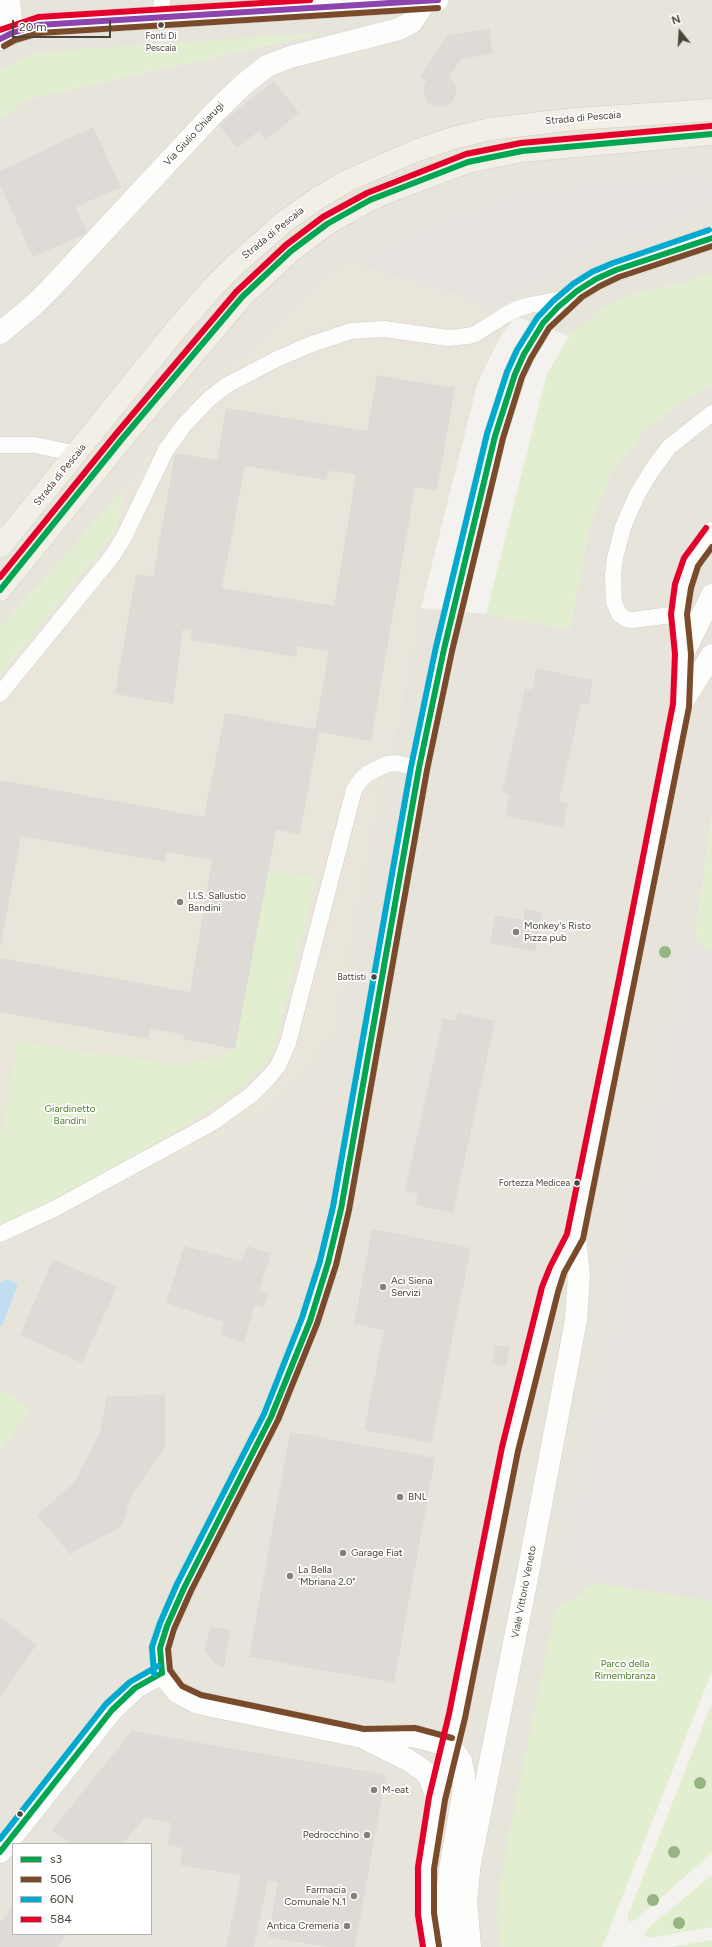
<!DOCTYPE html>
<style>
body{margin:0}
#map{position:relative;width:712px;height:1947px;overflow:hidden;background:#f4f2ee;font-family:Figtree,sans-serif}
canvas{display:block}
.legend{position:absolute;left:12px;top:1843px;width:140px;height:92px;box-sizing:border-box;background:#fff;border:1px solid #b7b4b0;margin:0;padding:5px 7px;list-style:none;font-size:12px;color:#4b4439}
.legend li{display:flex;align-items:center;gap:8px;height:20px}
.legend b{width:20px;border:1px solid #b7b4b0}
.north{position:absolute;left:660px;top:12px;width:40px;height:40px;-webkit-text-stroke:3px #fff;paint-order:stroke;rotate:342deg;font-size:11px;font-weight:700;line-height:16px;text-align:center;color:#4b4439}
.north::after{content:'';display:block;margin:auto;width:14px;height:18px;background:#4b4439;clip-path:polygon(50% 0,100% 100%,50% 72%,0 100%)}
.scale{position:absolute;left:12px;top:20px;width:99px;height:18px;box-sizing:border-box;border:2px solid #4b4439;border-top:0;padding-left:5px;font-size:12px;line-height:14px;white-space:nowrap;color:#4b4439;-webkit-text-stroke:3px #fff;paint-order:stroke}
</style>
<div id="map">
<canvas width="712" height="1947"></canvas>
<ul class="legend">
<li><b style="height:5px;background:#00a651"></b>s3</li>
<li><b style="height:5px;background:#7a4b2a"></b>506</li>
<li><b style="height:5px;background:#00a9ce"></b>60N</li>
<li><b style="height:5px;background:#e4002b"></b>584</li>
</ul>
<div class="north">N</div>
<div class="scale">20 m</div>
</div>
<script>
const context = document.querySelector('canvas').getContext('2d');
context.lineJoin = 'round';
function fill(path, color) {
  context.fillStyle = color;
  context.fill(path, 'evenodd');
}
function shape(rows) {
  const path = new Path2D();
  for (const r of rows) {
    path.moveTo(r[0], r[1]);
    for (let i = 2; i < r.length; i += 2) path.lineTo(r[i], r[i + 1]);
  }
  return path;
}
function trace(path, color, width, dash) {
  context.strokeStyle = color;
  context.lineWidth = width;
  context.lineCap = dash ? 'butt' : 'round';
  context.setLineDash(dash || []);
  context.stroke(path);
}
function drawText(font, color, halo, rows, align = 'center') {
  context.font = font + ' Figtree,sans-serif';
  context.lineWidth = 3.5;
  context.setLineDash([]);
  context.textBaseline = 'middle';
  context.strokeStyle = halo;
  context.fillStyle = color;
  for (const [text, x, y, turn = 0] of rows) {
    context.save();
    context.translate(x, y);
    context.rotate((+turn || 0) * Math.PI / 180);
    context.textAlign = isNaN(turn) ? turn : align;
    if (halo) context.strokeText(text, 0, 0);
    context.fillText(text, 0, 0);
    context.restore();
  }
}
fill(shape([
 [0,0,712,0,712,273,690,281,632,295,606,306,569,336,472,300,352,262,335,271,258,349,231,364,211,378,123,490,0,628,0,120,18,106,32,98,318,34,45,53,31,55,14,63,0,73],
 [712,385,712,814,695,938,596,1583,712,1601,712,1671,602,1947,0,1947,0,1451,30,1410,0,1389,0,1243,24,1233,387,764,421,608,486,614,570,629,589,527,610,474,645,430,684,399],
 [13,1844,151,1844,151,1934,13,1934]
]), '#e7e4dc');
fill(shape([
 [352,262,472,300,516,317,504,331,490,357,477,385,421,608,391,744,333,1040,267,1109,225,1135,0,1243,0,675,111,537,118,523,123,490,211,378,231,364,258,349,335,271,343,264]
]), '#eae5da');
fill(shape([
 [321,33,32,98,18,106,0,120,0,73,14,63,31,55,81,49],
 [712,273,712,385,684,399,645,430,610,474,589,527,570,629,486,614,547,374,569,336,606,306,632,295,690,281],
 [123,490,118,523,111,537,0,675,0,628],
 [712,814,712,952,705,949,695,938],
 [268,871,316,877,278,1033,274,1049,263,1066,241,1088,201,1115,141,1152,0,1227,0,1140,17,1041,179,1065,203,1061,234,1049],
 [0,1389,31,1409,0,1451],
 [596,1583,712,1601,712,1671,602,1947,501,1947,497,1919,498,1897,508,1838,555,1611],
 [712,1703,712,1853,634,1921,628,1921,628,1915],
 [712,1875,712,1927,650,1938,644,1936,646,1930],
 [712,1940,712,1947,671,1947]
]), '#e1eecf');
fill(shape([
 [696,175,710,179,712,183,712,205,708,208,688,219,639,233,589,250,560,267,495,310,472,300,352,262,442,220,525,190],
 [695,938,705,949,712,952,712,1601,596,1583,566,1556,681,993]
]), '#e6e3df');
fill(shape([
 [6,1279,18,1284,2,1326,0,1325,0,1283]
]), '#c0ddf1');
fill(shape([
 [490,28,492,54,461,59,449,77,454,82,457,92,451,104,445,107,436,107,428,103,423,91,426,80,419,78,447,36],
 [274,81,299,113,265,140,259,131,237,148,219,125],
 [93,127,121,187,76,207,87,233,33,257,0,185,0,171],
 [377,375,455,388,437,490,415,487,371,741,319,732,300,834,276,830,235,1049,183,1039,184,1035,150,1028,148,1039,0,1012,0,958,190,992,212,860,167,852,165,862,21,836,0,950,0,780,204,817,225,713,315,729,329,651,298,646,296,657,191,640,192,631,183,629,173,704,115,694,136,574,153,577,175,453,217,460,226,408,367,431],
 [245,466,326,480,329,471,356,474,334,606,222,588],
 [536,668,593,680,588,705,581,703,559,802,568,803,563,828,505,816,509,794,502,792,525,688,532,690],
 [525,909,543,912,535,952,490,943,495,915,523,920],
 [458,1013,495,1021,453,1213,416,1205,418,1194,405,1191,443,1018,456,1021],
 [372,1229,471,1248,431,1443,364,1430,384,1330,354,1324],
 [184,1246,242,1261,247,1246,271,1253,259,1290,269,1293,264,1308,255,1305,244,1343,220,1335,224,1322,166,1303],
 [53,1259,117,1287,82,1363,20,1335],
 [495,1345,510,1347,506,1366,492,1364],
 [165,1395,165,1448,132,1494,122,1526,70,1554,37,1515,74,1483,100,1432,107,1396],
 [290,1432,435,1458,394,1683,249,1657],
 [0,1618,37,1644,0,1697],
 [210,1627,231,1630,224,1668,219,1667,205,1651],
 [132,1731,386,1775,355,1947,328,1947,268,1937,278,1882,268,1880,254,1947,226,1947,241,1875,180,1865,183,1848,167,1845,171,1823,144,1818,123,1844,70,1844,52,1830],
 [13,1906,13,1934,67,1934,57,1947,0,1947,0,1923]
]), '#dedbd6');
const service = shape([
 [160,17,162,0],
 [0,445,35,445,77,454],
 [679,614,633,620,626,619,619,614,614,602,613,575,615,558,623,527,637,495,652,470,669,447,712,413],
 [0,694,113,555,124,537,166,450,184,425,209,399,227,385,277,359,309,345,351,331,384,329,448,338,468,336,475,334,507,314,517,309,530,305,568,298],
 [0,1234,54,1209,212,1123,251,1095,269,1077,278,1066,288,1043,354,790,359,782,367,774,387,764,396,763,419,768]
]);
const minor = shape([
 [9,0,12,33],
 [0,333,35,304,51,288,213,114,244,84,267,66,290,57,399,29,412,22,426,1],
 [0,1852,112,1710,135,1688,162,1673]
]);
const tertiary = shape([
 [0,39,12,33,38,25,438,0],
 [683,654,712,595],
 [681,704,712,655],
 [366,1739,408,1760,424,1771,430,1778,437,1798],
 [450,1746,414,1736,363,1737,198,1703,177,1692,162,1673,160,1648,167,1626,184,1588,271,1417,310,1321,328,1263,341,1209,419,768,444,649,495,436,515,374,524,354,543,323,558,307,577,291,596,279,616,270,712,238],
 [450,1746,461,1761,464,1776,464,1788,451,1864,446,1902,450,1947],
 [431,1947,426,1914,426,1868,437,1798,457,1716,510,1449,550,1290,557,1270,575,1237,627,981,681,705,683,654,679,614,683,586,691,562,712,533],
 [470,1947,466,1900,470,1863,528,1573,576,1320,579,1275,575,1237]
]);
const primary = shape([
 [0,547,178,327,213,287,235,265,285,221,318,198,347,181,415,151,453,138,490,129,575,119,712,110],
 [0,590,122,439,242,297,291,251,327,224,370,200,393,190,468,162,522,151,712,134]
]);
trace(service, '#d2d0cb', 17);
trace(minor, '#d2d0cb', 23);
trace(tertiary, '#d2d0cb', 23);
trace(primary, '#d6cebb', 23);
trace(service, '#fdfdfc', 16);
trace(minor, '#fdfdfc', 22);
trace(tertiary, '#fdfdfc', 22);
trace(primary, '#f2efe6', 22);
trace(shape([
 [0,590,122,439,242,297,291,251,327,224,370,200,468,162,522,151,712,134],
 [162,1673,160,1648,167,1626,184,1588,271,1417,310,1321,328,1263,341,1209,419,768,444,649,495,436,515,374,524,354,543,323,558,307,577,291,596,279,616,270,712,238],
 [0,1852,112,1710,135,1688,162,1673]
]), '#00a651', 6);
trace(shape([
 [4,46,15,40,39,33,438,8],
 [452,1738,415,1728,364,1729,201,1695,182,1686,170,1670,168,1649,174,1629,191,1591,278,1420,317,1324,336,1265,349,1210,427,770,452,651,503,438,522,377,531,358,549,328,582,297,600,286,619,277,712,246],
 [439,1946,434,1913,434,1869,445,1800,465,1718,518,1451,558,1292,564,1273,583,1239,689,707,691,654,687,614,691,588,698,566,712,547]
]), '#7a4b2a', 6);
trace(shape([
 [154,1674,152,1647,160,1623,177,1584,264,1414,302,1318,320,1261,333,1207,411,767,436,647,487,434,507,372,517,350,537,318,553,301,573,284,592,272,613,263,709,230],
 [0,1839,106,1704,130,1682,158,1666]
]), '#00a9ce', 6);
trace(shape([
 [0,30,38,17,310,0],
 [0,577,116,434,236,292,286,245,323,217,367,193,466,154,521,143,711,126],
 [423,1947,418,1915,418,1867,429,1797,449,1714,502,1447,542,1287,550,1267,567,1234,619,979,673,704,675,654,671,614,675,584,684,558,706,528]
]), '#e4002b', 6);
trace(shape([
 [0,39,12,33,38,25,438,0]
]), '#8e44ad', 6);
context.fillStyle = '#96b382';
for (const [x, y] of [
 [665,952],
 [700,1783],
 [674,1852],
 [653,1900],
 [679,1923]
]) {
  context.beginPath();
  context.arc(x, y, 6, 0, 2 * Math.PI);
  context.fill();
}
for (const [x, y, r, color] of [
 [161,25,3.5,"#4b4439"],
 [180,902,4,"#868178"],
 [516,932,4,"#868178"],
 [374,977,3.5,"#4b4439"],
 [577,1183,3.5,"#4b4439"],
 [383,1287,4,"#868178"],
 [400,1497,4,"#868178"],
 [343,1553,4,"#868178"],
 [290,1576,4,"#868178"],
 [374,1790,4,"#868178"],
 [20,1814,3.5,"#4b4439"],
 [367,1835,4,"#868178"],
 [354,1896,4,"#868178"],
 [347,1926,4,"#868178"]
]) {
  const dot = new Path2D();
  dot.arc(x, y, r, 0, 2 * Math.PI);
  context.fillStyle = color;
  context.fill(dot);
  trace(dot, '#fff', 1.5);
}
drawText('9px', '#4b4439', '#fff', [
 ["Fonti Di",161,36,"center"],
 ["Pescaia",161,48,"center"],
 ["Battisti",366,977],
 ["Fortezza Medicea",570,1183]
], 'right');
drawText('10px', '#4b4439', '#fff', [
 ["Strada di Pescaia",583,118,-5],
 ["Via Giulio Chiarugi",194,134,-47],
 ["Strada di Pescaia",273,233,-39],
 ["Strada di Pescaia",60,475,-51],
 ["Viale Vittorio Veneto",524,1592,-79]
]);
drawText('10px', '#4b4439', '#fff', [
 ["I.I.S. Sallustio",188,896],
 ["Bandini",188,908],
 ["Monkey's Risto",524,926],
 ["Pizza pub",524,938],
 ["Aci Siena",391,1281],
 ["Servizi",391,1293],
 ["BNL",408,1497],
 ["Garage Fiat",351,1553],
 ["La Bella",298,1570],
 ["'Mbriana 2.0\"",298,1582],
 ["M-eat",382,1790],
 ["Pedrocchino",359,1835,"right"],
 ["Farmacia",346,1890,"right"],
 ["Comunale N.1",346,1902,"right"],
 ["Antica Cremeria",339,1926,"right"]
], 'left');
drawText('10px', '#4a7f2a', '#fff', [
 ["Giardinetto",70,1109],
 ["Bandini",70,1121],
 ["Parco della",625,1664],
 ["Rimembranza",625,1676]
]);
</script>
